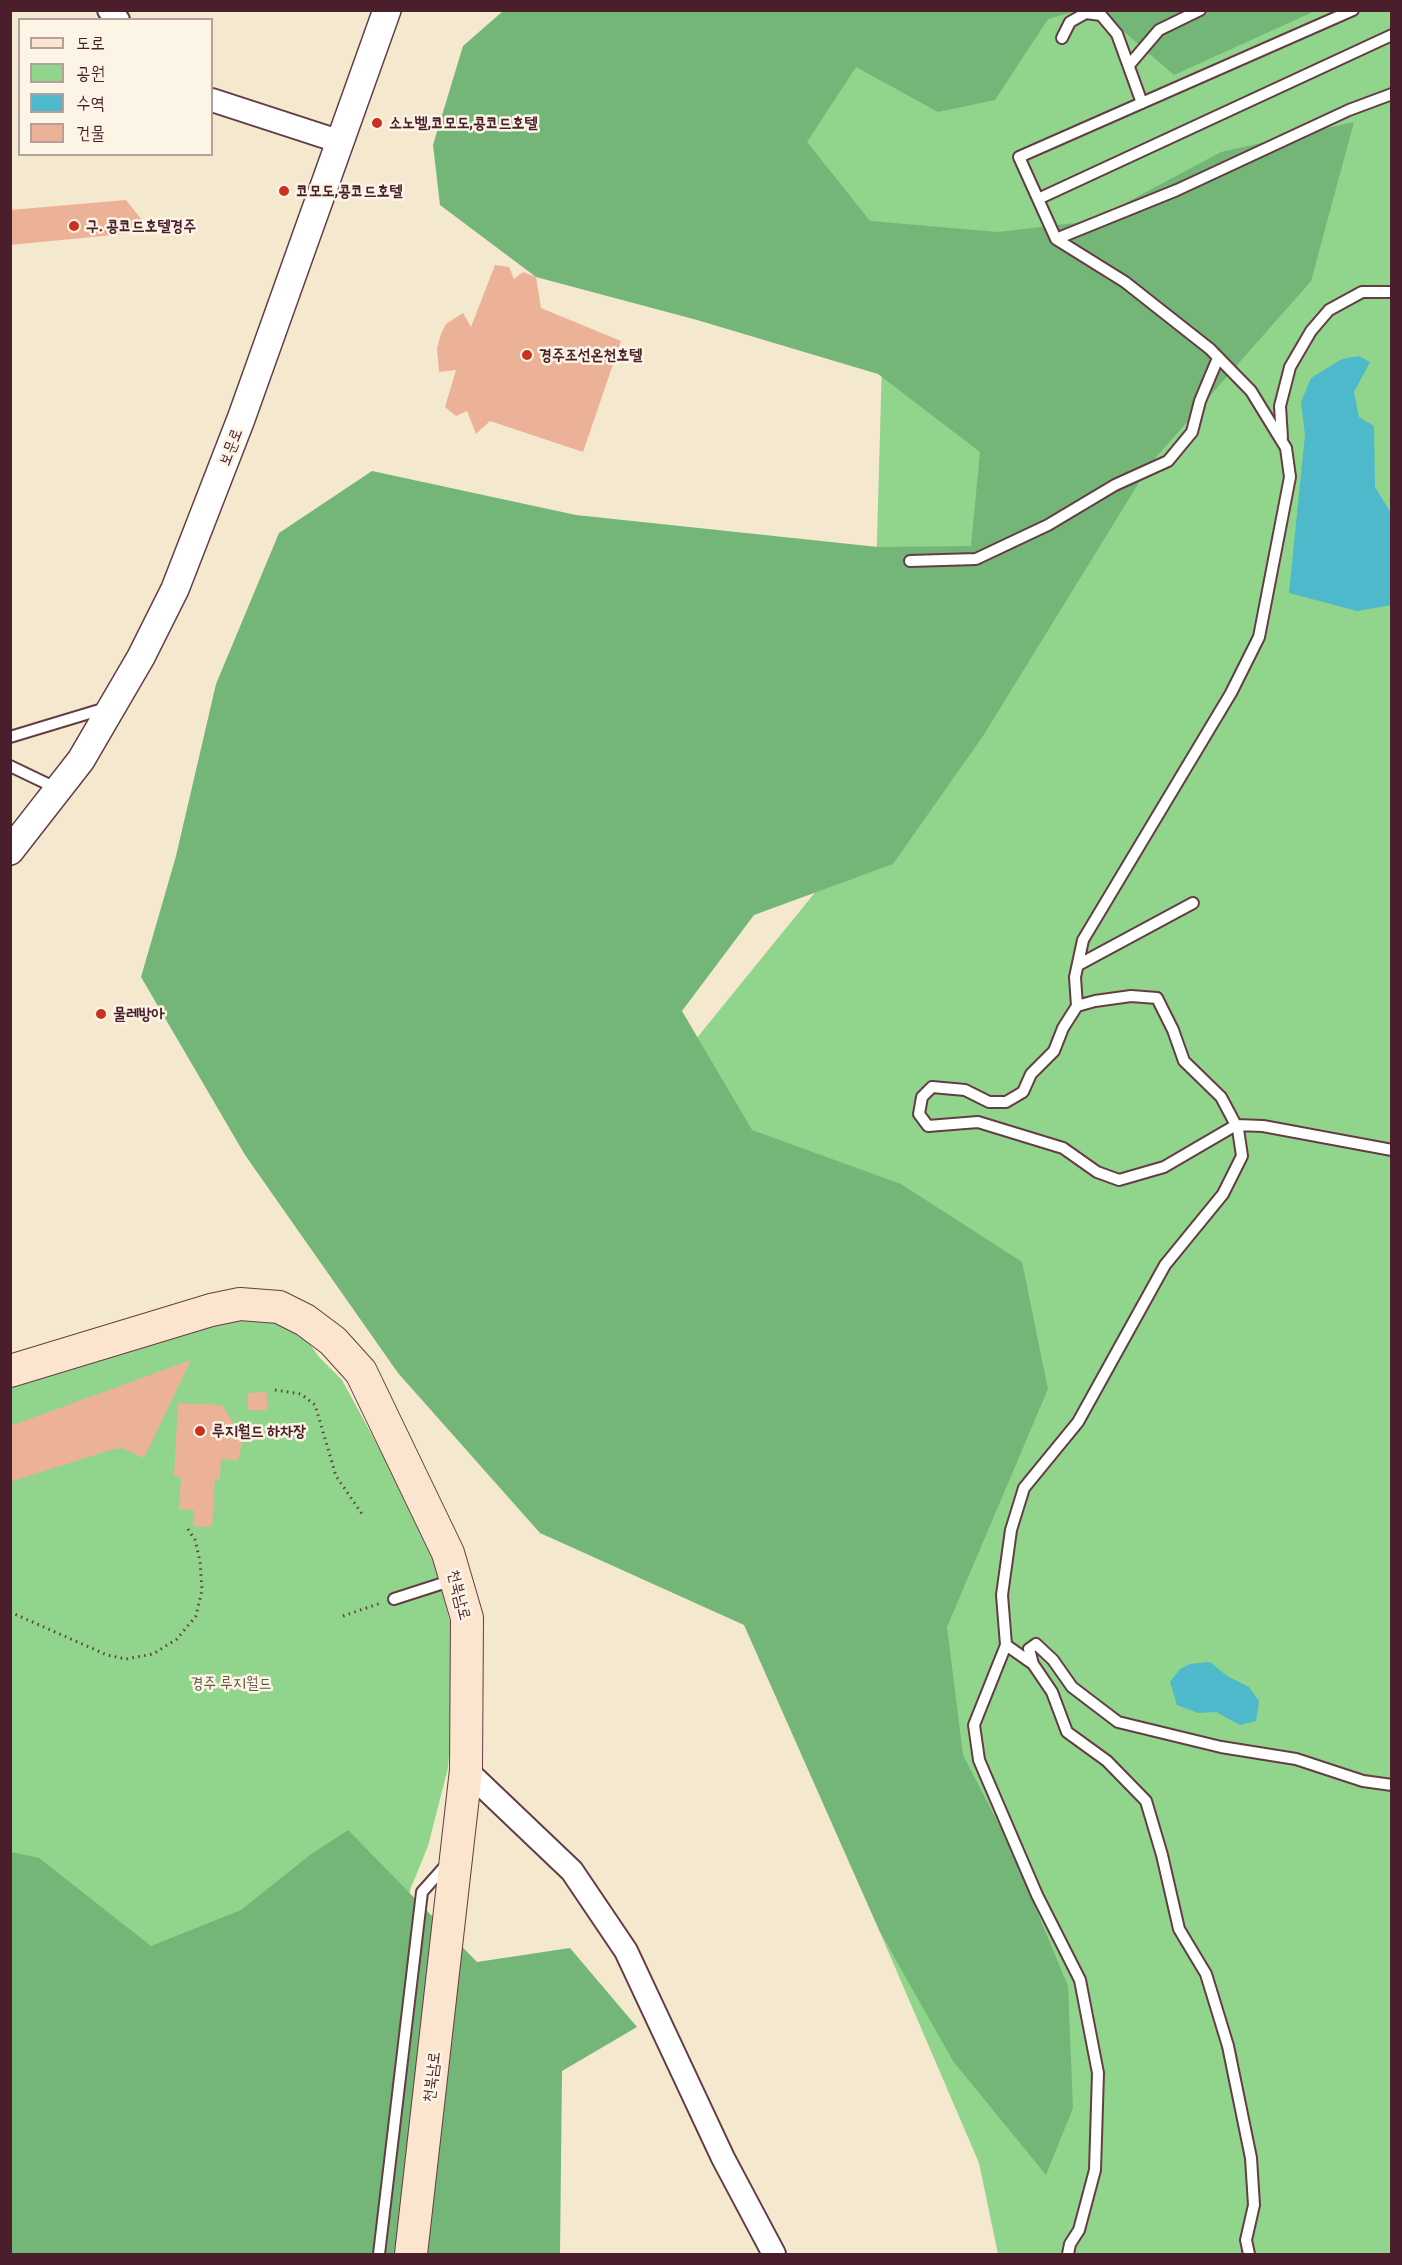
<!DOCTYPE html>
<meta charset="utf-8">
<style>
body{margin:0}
#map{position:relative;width:1402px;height:2265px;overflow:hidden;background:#f4e9cf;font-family:Delius,"Poor Story",sans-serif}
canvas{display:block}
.frame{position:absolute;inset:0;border:12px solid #4a1f2b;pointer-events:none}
.legend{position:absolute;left:18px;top:18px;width:195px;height:138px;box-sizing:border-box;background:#fcf5e5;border:2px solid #b59f9b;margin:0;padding:8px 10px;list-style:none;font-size:18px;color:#4a1f2b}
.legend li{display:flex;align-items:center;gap:12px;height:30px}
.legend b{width:30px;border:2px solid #b59f9b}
</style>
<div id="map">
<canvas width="1402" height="2265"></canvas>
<div class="frame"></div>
<ul class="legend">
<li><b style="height:8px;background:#fbe5cf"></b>도로</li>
<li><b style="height:16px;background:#91d48c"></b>공원</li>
<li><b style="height:16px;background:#4eb9ca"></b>수역</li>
<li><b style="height:16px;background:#ebb298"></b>건물</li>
</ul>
</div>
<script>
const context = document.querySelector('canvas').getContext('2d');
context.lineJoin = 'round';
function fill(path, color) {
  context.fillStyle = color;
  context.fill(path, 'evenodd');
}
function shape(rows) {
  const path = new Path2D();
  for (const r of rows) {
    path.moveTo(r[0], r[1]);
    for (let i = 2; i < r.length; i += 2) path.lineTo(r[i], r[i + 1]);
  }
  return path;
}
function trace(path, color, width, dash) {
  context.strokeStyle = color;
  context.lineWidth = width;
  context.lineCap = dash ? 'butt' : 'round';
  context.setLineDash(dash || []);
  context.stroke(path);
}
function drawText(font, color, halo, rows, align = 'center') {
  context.font = font + ' Delius,"Poor Story",sans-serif';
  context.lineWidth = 5;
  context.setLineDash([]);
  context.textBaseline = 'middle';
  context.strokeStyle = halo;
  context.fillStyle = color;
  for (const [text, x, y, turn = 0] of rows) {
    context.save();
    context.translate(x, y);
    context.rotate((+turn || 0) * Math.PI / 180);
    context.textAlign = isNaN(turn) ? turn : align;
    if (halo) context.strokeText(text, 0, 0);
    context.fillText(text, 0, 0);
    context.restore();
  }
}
fill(shape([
 [814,11,1391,11,1391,2254,998,2254,979,2163,879,1930,839,1654,605,1151,869,826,883,326,728,134],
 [236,1320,272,1321,299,1329,319,1357,342,1380,386,1461,435,1564,452,1630,454,1693,448,1768,428,1846,410,1890,359,2254,11,2254,10,1382,165,1333]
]), '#91d48c');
fill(shape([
 [503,11,1077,11,1048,19,995,100,938,112,856,67,807,142,870,221,998,232,1092,221,1221,152,1354,122,1311,281,1151,463,983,736,893,864,754,915,682,1011,752,1130,901,1184,1022,1262,1048,1389,947,1627,963,1755,1008,1842,1068,1986,1073,2108,1046,2175,953,2061,879,1930,744,1625,540,1533,398,1373,245,1155,141,977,176,856,216,684,279,533,372,471,576,515,878,547,971,546,980,452,878,374,697,320,536,277,440,205,433,145,463,46],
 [1100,11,1315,11,1174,75],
 [348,1830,477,1962,570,1948,637,2027,562,2071,560,2254,11,2254,11,1852,39,1858,151,1946,241,1910,310,1855]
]), '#74b678');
fill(shape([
 [1359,356,1370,362,1354,392,1359,417,1374,426,1375,487,1391,513,1392,605,1357,611,1289,593,1305,435,1301,402,1311,378,1342,359],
 [1210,1662,1227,1676,1249,1687,1259,1701,1256,1721,1240,1725,1216,1712,1198,1713,1177,1705,1170,1682,1180,1669,1190,1664]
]), '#4eb9ca');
fill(shape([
 [126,200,142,220,134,233,10,245,10,210],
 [495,265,509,267,514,279,523,272,536,277,541,308,621,341,583,452,490,421,476,434,467,411,456,416,445,407,456,370,439,372,437,348,441,334,446,324,463,313,471,327],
 [191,1360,144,1458,122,1448,110,1450,10,1482,10,1426],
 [267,1392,267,1410,248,1410,248,1393],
 [178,1403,222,1405,243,1438,238,1460,221,1459,220,1479,215,1479,212,1527,193,1526,194,1510,179,1509,181,1477,174,1476]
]), '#ebb298');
const service = shape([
 [1353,10,1019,157,1056,239,1177,190,1349,110,1392,94],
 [1062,38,1070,22,1086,13,1101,15,1117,34,1142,103],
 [1130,64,1159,30,1200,10],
 [1038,199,1392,35],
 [1282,438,1280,406,1290,367,1311,331,1329,310,1362,292,1392,292],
 [910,561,976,559,1048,525,1115,485,1168,461,1192,432,1200,401,1218,358],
 [10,737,106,708],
 [10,766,58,789],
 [1078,965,1193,903],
 [1077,1006,1063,1028,1054,1051,1031,1074,1023,1092,1006,1102,989,1102,965,1090,932,1087,922,1097,919,1114,928,1126,978,1122,1063,1148,1097,1172,1119,1180,1164,1167,1236,1125,1263,1126,1392,1150],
 [394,1599,453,1580],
 [1006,1645,1002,1595,1011,1530,1024,1488,1078,1422,1165,1265,1223,1194,1242,1156,1238,1129,1221,1097,1184,1061,1173,1030,1157,998,1131,996,1095,1001,1077,1006,1075,977,1083,940,1231,693,1259,637,1290,477,1286,448,1251,391,1210,349,1125,282,1056,239],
 [1033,1664,1029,1649,1036,1644,1053,1660,1072,1687,1118,1722,1221,1747,1296,1759,1363,1781,1392,1785],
 [379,2254,422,1892,447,1864],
 [1068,2254,1070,2244,1079,2230,1095,2170,1098,2073,1080,1980,1037,1895,979,1760,974,1725,1006,1645,1033,1664,1052,1692,1067,1732,1107,1761,1146,1801,1162,1855,1179,1929,1206,1974,1228,2046,1251,2158,1254,2205,1246,2240,1249,2254]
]);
const minor = shape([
 [109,10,118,20],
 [212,100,341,142],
 [466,1770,572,1871,626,1951,723,2158,774,2254]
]);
const tertiary = shape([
 [10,851,81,760,141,657,175,589,241,419,387,10]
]);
const secondary = shape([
 [10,1371,211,1310,240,1304,279,1307,305,1320,333,1341,361,1372,448,1553,467,1618,466,1770,411,2254]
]);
trace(service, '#643d44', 14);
trace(minor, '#643d44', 26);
trace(tertiary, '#643d44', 30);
trace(secondary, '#643d44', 34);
trace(shape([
 [275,1390,301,1394,315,1405,336,1476,362,1514],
 [10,1612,107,1655,126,1659,153,1654,177,1639,196,1616,202,1590,200,1561,195,1540,188,1529],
 [343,1616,381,1603]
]), '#643d44', 3, [1.5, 4.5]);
trace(service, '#fff', 10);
trace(minor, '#fff', 22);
trace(tertiary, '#fff', 27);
trace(secondary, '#fbe5cf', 32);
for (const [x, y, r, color] of [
 [377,123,6,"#c8321e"],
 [284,191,6,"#c8321e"],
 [74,226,6,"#c8321e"],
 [527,355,6,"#c8321e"],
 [101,1014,6,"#c8321e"],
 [200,1431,6,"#c8321e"]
]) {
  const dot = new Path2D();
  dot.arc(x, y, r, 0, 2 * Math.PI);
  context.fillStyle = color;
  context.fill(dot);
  trace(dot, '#fcf5e5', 2);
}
drawText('bold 16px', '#4a1f2b', '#fcf5e5', [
 ["소노벨,코모도,콩코드호텔",389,123],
 ["코모도,콩코드호텔",296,191],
 ["구. 콩코드호텔경주",86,226],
 ["경주조선온천호텔",539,355],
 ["물레방아",113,1014],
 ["루지월드 하차장",212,1431]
], 'left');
drawText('16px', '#4a1f2b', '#fcf5e5', [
 ["보문로",231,447,-69],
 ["천북남로",459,1595,76],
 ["천북남로",432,2077,-83]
]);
drawText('16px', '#5f5548', '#fcf5e5', [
 ["경주 루지월드",231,1683]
]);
</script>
